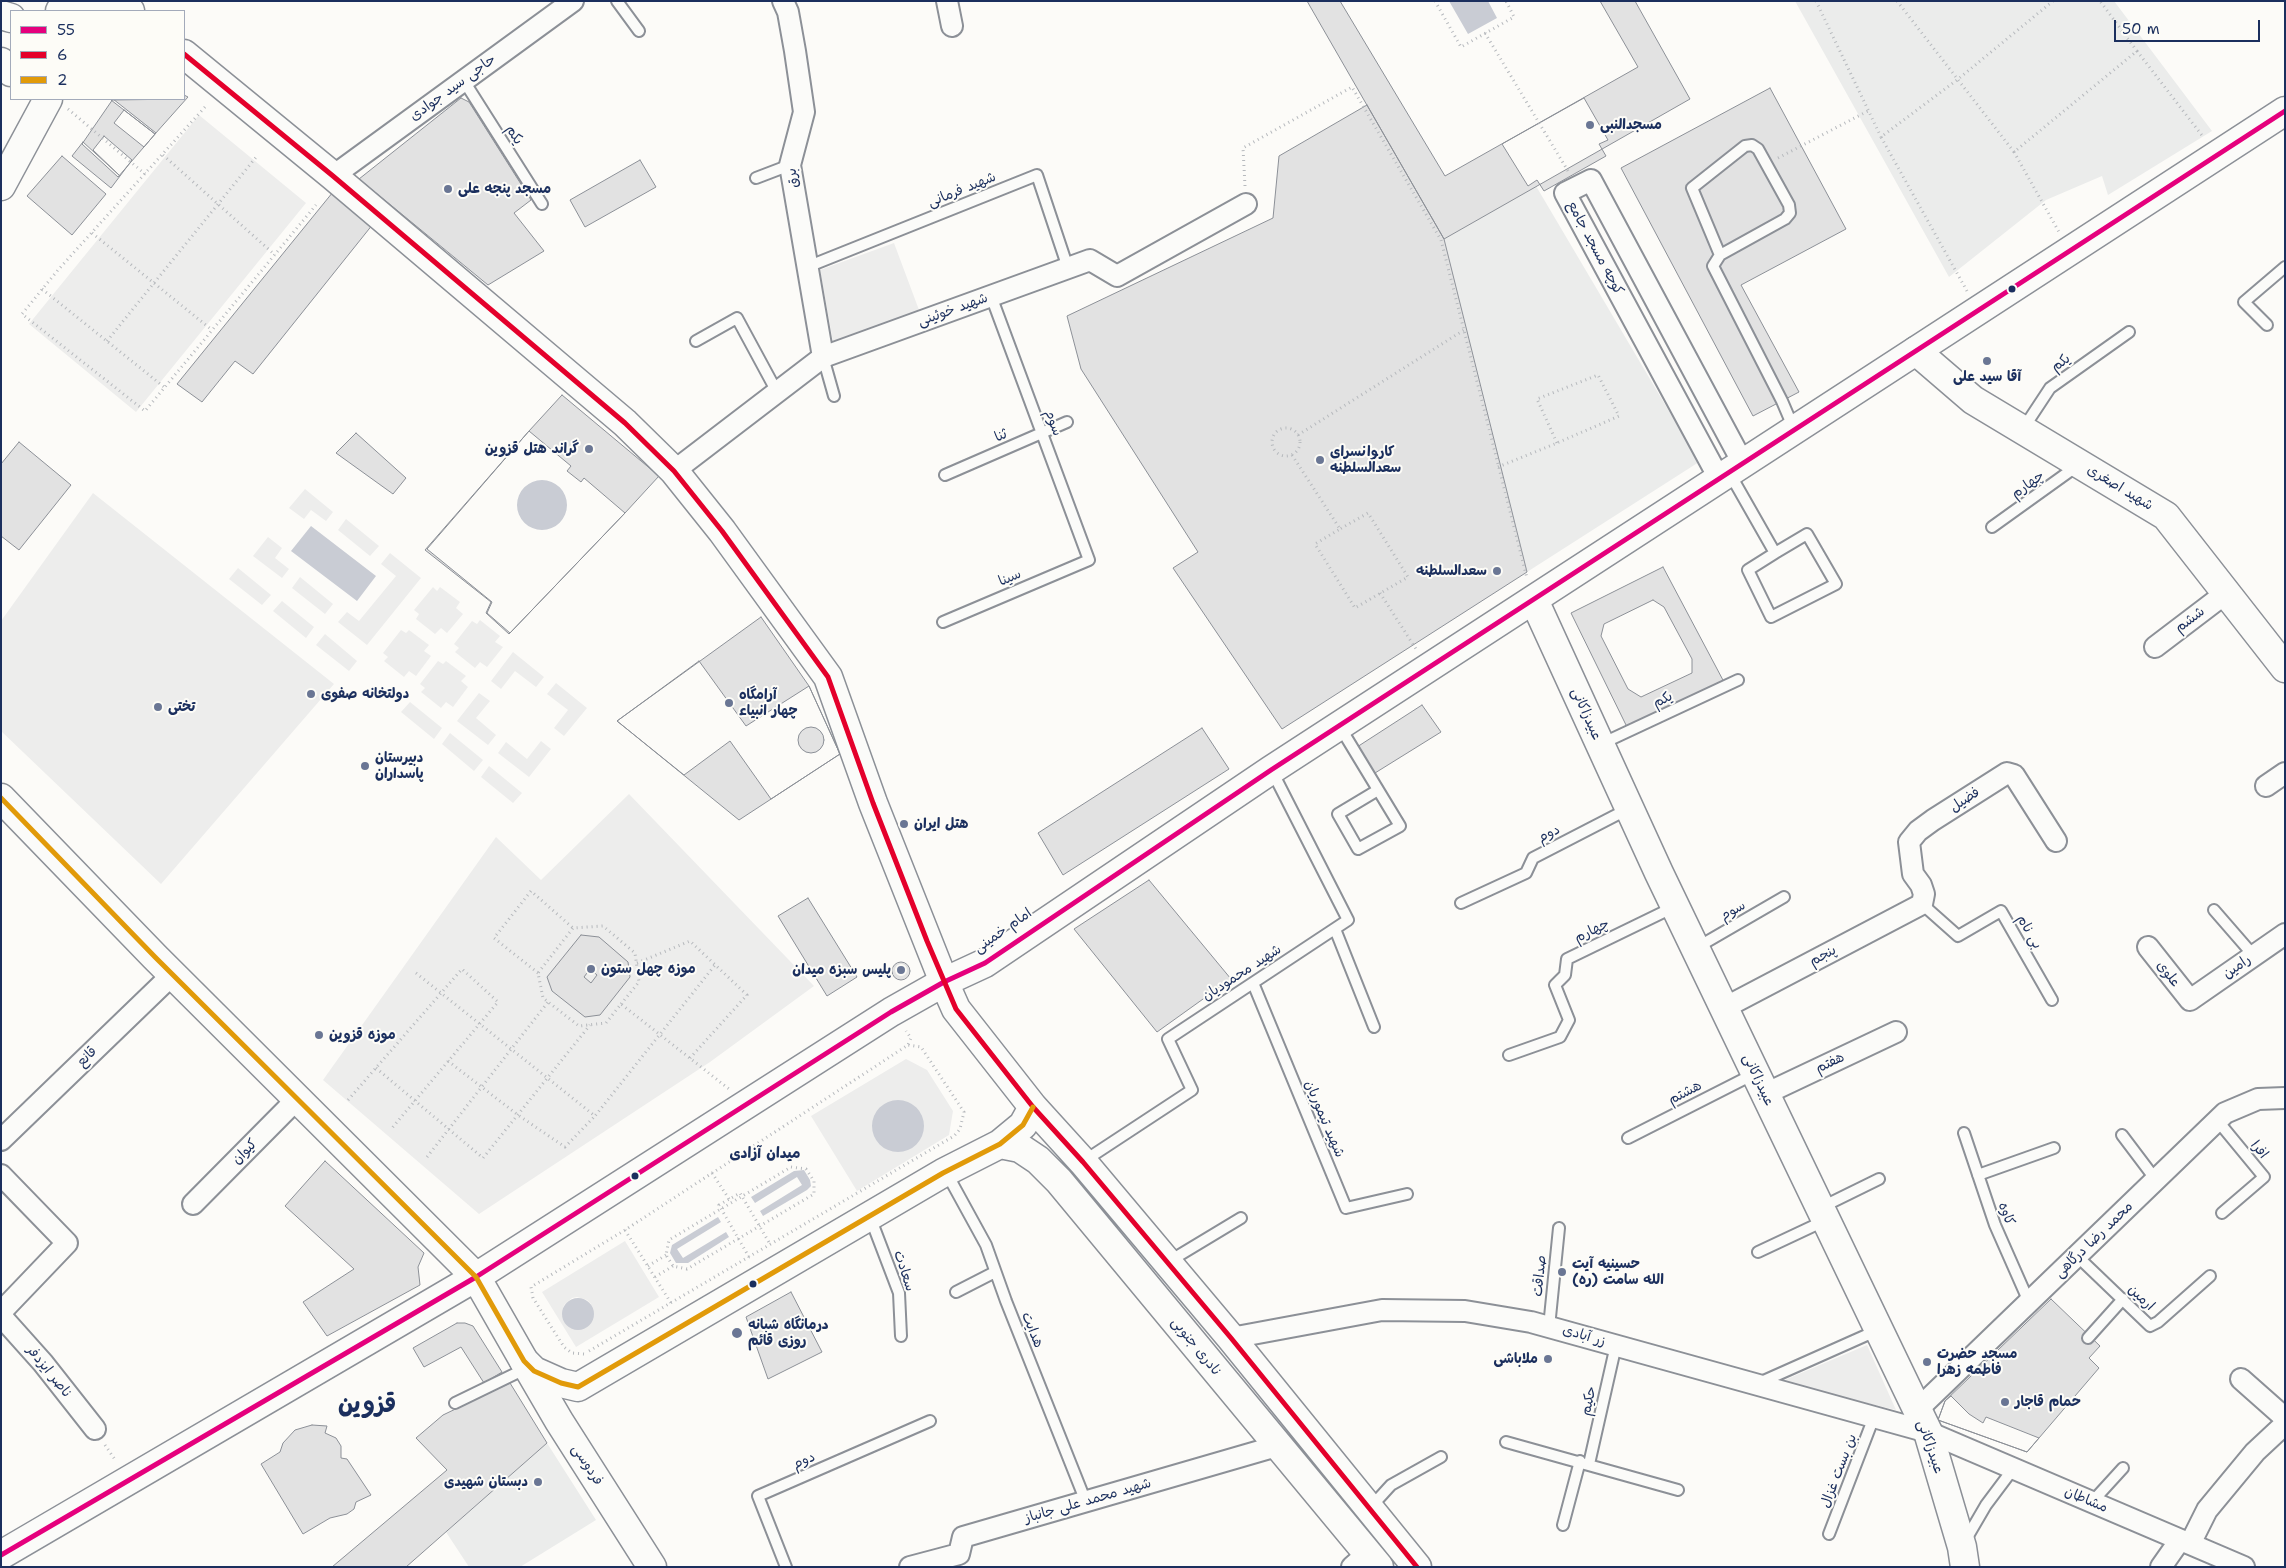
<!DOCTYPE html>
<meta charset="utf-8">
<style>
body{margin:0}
#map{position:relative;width:2286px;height:1568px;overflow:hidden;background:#fcfbf8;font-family:"Shantell Sans",sans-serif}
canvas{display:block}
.frame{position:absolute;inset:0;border:2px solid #1b2f5e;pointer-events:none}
.legend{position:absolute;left:10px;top:10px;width:175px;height:90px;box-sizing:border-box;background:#fdfcf7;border:1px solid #a3aaba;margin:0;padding:6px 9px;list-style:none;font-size:15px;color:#1b2f5e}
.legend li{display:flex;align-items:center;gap:10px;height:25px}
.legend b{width:25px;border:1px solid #a3aaba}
.scale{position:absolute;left:2114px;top:20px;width:146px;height:22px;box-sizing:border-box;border:2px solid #1b2f5e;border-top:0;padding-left:6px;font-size:15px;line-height:18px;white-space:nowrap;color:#1b2f5e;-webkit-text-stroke:4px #fdfcf7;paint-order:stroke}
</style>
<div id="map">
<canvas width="2286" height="1568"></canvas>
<div class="frame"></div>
<ul class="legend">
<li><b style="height:6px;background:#e5007d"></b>55</li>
<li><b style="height:6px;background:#e4002b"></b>6</li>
<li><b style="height:6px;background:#e19a09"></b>2</li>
</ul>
<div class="scale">50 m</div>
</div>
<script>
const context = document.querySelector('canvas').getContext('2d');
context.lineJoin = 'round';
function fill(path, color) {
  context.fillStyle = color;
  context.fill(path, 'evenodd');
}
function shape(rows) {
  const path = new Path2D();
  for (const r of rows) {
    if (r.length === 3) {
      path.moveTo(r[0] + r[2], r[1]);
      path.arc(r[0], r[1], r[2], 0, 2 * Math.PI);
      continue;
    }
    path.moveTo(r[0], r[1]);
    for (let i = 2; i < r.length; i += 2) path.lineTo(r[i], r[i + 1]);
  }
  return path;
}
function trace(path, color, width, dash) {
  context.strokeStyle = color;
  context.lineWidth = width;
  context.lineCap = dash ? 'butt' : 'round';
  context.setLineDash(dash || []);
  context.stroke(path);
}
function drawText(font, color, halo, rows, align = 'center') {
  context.font = font + ' "Shantell Sans","Playpen Sans Arabic",sans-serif';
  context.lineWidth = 4;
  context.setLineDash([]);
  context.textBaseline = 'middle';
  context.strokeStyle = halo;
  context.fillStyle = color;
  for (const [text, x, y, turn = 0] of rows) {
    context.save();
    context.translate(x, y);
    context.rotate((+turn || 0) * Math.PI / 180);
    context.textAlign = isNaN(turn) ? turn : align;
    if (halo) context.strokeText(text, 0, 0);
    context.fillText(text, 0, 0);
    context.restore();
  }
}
fill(shape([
 [1795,1,2114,1,2212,131,2108,195,2102,176,2046,200,1949,277],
 [1536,186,1699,462,1527,572,1444,239],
 [547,1443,596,1520,520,1567,469,1567,446,1532]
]), '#ebeceb');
fill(shape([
 [199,115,306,203,136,412,29,324],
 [894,243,919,310,833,342,820,270],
 [305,489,333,512,326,521,311,510,304,519,289,508],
 [93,493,334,684,161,884,1,731,1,621],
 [346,519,379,546,370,556,338,530],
 [268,537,282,548,275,558,289,569,282,578,253,556],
 [390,553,421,578,367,645,338,622,347,612,359,621,396,576,381,564],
 [238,568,271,595,262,605,229,579],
 [300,577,333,604,325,614,292,588],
 [433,587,437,591,440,587,460,602,456,608,463,614,447,633,441,628,435,634,416,619,419,614,414,610],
 [282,601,314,627,306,638,273,611],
 [480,620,500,636,495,642,503,647,487,667,480,662,475,668,455,652,459,648,454,644,472,621,477,624],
 [401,630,406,633,409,630,429,645,424,651,431,656,416,676,409,671,404,677,384,661,388,657,383,653],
 [325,634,357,661,349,671,316,645],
 [513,652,544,677,536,687,515,671,501,689,491,681],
 [438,661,443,664,446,661,466,676,461,681,468,687,453,707,446,702,441,708,421,692,425,688,420,684],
 [556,683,587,708,564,736,554,728,568,710,547,694],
 [479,693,490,701,476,718,496,735,488,745,457,721],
 [410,702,442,728,434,739,401,712],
 [450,733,483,760,474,771,442,744],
 [541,741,551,749,529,777,498,753,506,742,527,759],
 [489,766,522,793,513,803,481,777],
 [629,794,814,986,710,1062,479,1214,323,1080,496,837,541,880],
 [906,1059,927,1070,953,1111,949,1135,857,1191,811,1116],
 [625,1241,659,1297,576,1347,542,1292],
 [577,1297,587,1300,591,1304,562,1316,564,1305,572,1298],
 [1867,1345,1896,1410,1780,1382]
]), '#ededec');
fill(shape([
 [1449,1,1488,1,1497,18,1468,34],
 [542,505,25],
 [311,526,376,576,357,601,291,551],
 [898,1126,26],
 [804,1170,810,1180,811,1186,807,1190,763,1216,760,1211,802,1185,797,1177,755,1203,751,1197,794,1171],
 [718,1217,721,1222,677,1249,683,1258,726,1232,729,1237,688,1263,676,1263,670,1253,672,1245],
 [578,1314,16]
]), '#c9ccd4');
const building = shape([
 [1307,1,1340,1,1445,176,1638,67,1600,1,1635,1,1690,99,1444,239,1307,1],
 [1770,88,1846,229,1741,285,1799,392,1753,416,1621,168,1770,88],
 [184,95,188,97,155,134,111,100,184,99,184,95],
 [461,98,469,102,531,200,514,213,544,251,488,285,359,179,461,98],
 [1584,98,1608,140,1599,144,1606,156,1544,191,1537,180,1528,186,1502,144,1584,98],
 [113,99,156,133,118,177,82,144,113,99],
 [1367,105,1444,239,1527,572,1282,729,1173,568,1198,552,1081,369,1067,316,1273,218,1279,156,1367,105],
 [124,110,155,134,144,147,114,123,124,110],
 [104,136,132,160,120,176,93,150,104,136],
 [83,142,120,176,111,188,72,156,83,142],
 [62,156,106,194,72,235,27,196,62,156],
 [640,160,656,187,585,227,570,200,640,160],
 [333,192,373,224,253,374,235,361,202,402,177,384,333,192],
 [562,395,659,476,625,513,584,478,581,482,567,471,571,466,529,431,562,395],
 [529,431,427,549,492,602,487,613,510,633,625,513,509,634,486,613,491,602,425,550,529,431],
 [356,433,406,478,393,494,336,453,356,433],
 [19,442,71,485,19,550,1,536,1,464,19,442],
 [1663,567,1724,682,1627,727,1571,613,1663,567],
 [1653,600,1664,607,1692,659,1692,673,1641,697,1628,689,1601,636,1604,624,1653,600],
 [761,617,809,686,840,754,739,820,617,721,761,617],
 [699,661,746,726,809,686,840,754,771,799,730,741,684,775,617,721,699,661],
 [1422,705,1441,732,1375,773,1357,747,1422,705],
 [811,740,13],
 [1202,728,1229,769,1063,875,1038,833,1202,728],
 [1149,880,1231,979,1157,1032,1074,929,1149,880],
 [808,898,857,977,827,996,778,916,808,898],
 [581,935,599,937,628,962,630,977,600,1015,585,1017,552,991,547,977,581,935],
 [901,971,9],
 [590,969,597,975,591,983,584,977,590,969],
 [325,1161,424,1253,418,1267,420,1285,327,1336,303,1302,354,1269,285,1206,325,1161],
 [791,1292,822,1352,768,1379,746,1317,791,1292],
 [2051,1299,2100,1346,2089,1358,2099,1368,2027,1452,1938,1420,1945,1401,2051,1299],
 [457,1323,465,1323,473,1326,502,1372,484,1383,461,1347,424,1367,413,1348,457,1323],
 [510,1383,547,1443,406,1567,332,1567,447,1470,416,1438,443,1415,510,1383],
 [1951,1396,1969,1414,1983,1423,1986,1417,2039,1438,2027,1452,1938,1420,1945,1401,1951,1396],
 [312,1425,327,1426,325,1433,336,1438,341,1446,341,1458,347,1459,371,1495,356,1502,354,1509,347,1514,330,1518,303,1534,261,1464,280,1452,283,1443,295,1430,312,1425]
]);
fill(building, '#e2e2e2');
trace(building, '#8c9097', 1);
const lane = shape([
 [617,1,639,31],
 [464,81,542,204],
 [756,178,790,165],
 [1720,255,1692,188,1745,146,1752,145,1758,149,1789,205,1790,213,1785,219,1720,255,1713,266,1782,401,1794,429],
 [807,267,1037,175,1068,268],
 [2267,325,2244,302,2285,267],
 [696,341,737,318,777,392],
 [823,357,834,396],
 [2023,429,2050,388,2129,332],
 [1730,474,1775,553,1807,534,1836,584,1771,617,1748,570,1775,553],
 [945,475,1067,422],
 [1992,527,2077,466],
 [943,622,1089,560,991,296],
 [1340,727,1400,826,1358,849,1338,814,1378,790],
 [1601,744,1738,680],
 [1461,903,1526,873,1533,858,1628,809],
 [1922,904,1958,936,2001,911,2052,1000],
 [2214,910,2254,956],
 [1335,929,1374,1027],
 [1696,948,1784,897],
 [1253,983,1346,1208,1407,1194],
 [1509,1055,1560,1037,1569,1020,1555,985,1565,975,1567,959,1674,907],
 [2217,1120,2264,1177,2222,1213],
 [1964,1133,1995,1225,2029,1302],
 [2122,1135,2156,1180],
 [1628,1138,1754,1074],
 [1084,1161,1192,1090,1168,1039,1348,920,1272,771],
 [946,1172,986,1245,1006,1301,1086,1502],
 [1978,1175,2054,1148],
 [1820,1208,1879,1179],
 [870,1217,899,1293,901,1336],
 [1758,1252,1824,1221],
 [2077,1256,2150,1326,2158,1322,2210,1276],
 [1168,1262,1241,1218],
 [956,1292,995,1272],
 [1549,1327,1559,1228],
 [2088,1338,2123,1299],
 [1759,1383,1878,1330],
 [455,1403,527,1368],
 [1506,1442,1678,1490],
 [1589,1464,1616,1345],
 [2092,1502,2123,1468],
 [1370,1508,1391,1485,1441,1457],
 [1563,1525,1580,1461],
 [1829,1534,1874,1417],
 [1965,1541,1986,1505,2013,1469],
 [786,1567,758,1496,930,1421]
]);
const street = shape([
 [783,1,788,12,795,51,804,112,790,165,823,357],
 [947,1,952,26],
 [333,176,573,1],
 [1714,469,1565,193,1591,180,1738,454],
 [674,471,823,357,1090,260,1117,276,1246,204],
 [2155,647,2226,593],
 [2266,786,2285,773],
 [2148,947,2190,1000,2285,934],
 [1724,1008,1922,904,1924,894,1921,885,1913,874,1909,842,1918,831,1933,820,2007,773,2014,775,2056,841],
 [1765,1094,1896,1032],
 [1,1140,173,974],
 [1,1175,67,1243,1,1312],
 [193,1204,297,1099],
 [1,1316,43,1363,95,1429],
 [1231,1338,1382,1310,1465,1311,1531,1322,1928,1432,2244,1567],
 [2241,1379,2285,1418],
 [1917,1410,2225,1113,2258,1099,2285,1098],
 [2190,1544,2207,1510,2255,1452,2285,1424],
 [910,1567,959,1554,963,1537,1277,1446],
 [1352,1567,1368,1553],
 [2161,1567,2180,1540]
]);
const secondary = shape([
 [105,1,102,7,127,9,130,11],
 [60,11,66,1],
 [184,54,333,176,625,423,674,471,722,531,828,677,873,803,944,982],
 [1916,351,1973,400,2166,516,2285,668],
 [1534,600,1659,873,1928,1432,1962,1547,1965,1567],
 [524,1361,559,1421,652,1567]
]);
const primary = shape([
 [86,11,102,7],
 [1,15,11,18],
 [1,62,11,72],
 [1,186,48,99],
 [1,798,155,957,476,1277,524,1361,534,1371,561,1383,578,1387,943,1173,1000,1144,1023,1125,1033,1107],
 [944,982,956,1009,1033,1107,1083,1162,1231,1338,1417,1567],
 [1000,1144,1020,1148,1038,1160,1059,1181,1379,1567],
 [1,1555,476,1277,891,1012,944,982,985,963,1271,770,2285,111]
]);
trace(lane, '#8c9097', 14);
trace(street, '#8c9097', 24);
trace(secondary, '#8c9097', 31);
trace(primary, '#8c9097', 31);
trace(shape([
 [1435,1,1461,47,1514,17,1506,1],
 [1816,1,1881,137],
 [1897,1,2014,152,2137,51,2100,1],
 [1485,33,1568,171],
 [2137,51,2204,138],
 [205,107,58,270,22,314,145,411,316,205],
 [68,109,145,174],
 [2014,152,2059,232],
 [163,155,275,255],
 [1778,158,1868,111],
 [1245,186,1243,148,1352,87,1441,240,1527,578],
 [92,233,212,330],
 [42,289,164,387],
 [1967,291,1881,137,1957,80,2053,1],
 [107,341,257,156],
 [1286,442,14],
 [1298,435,1464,330],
 [1292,455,1340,529,1315,544,1355,608,1408,577,1368,513,1340,529],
 [1498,467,1557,443,1619,416,1598,375,1537,399,1557,443],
 [1380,593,1416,649],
 [637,963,690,941,747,995,690,1058],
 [416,973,595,1116,715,965],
 [538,973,494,938,531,891,573,928],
 [621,1004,639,982,635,953,603,926,573,928,538,973,543,998,579,1026,606,1023,621,1004,729,1089],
 [448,1061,518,1115,565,1147,595,1116],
 [376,1068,483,1158,590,1025],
 [348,1100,462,969,498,1002,392,1128],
 [427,1157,548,1002],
 [791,1167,806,1169,814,1181,814,1194,687,1269,673,1266,666,1255,669,1240,791,1167],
 [712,1173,729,1199],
 [625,1230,671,1303],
 [749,1257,719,1205,740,1193,770,1244],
 [648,1266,666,1255],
 [655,1277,673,1266],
 [589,1351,954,1136,960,1129,964,1112,921,1047,908,1045],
 [584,1354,572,1353,564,1347,533,1298,531,1287,625,1230,908,1045,911,1038,906,1031],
 [105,1445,116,1461]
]), '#b6b9bd', 3, [1, 4]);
trace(lane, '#fbfbf9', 10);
trace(street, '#fbfbf9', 20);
trace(secondary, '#fbfbf9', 28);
trace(primary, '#fbfbf9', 28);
trace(shape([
 [1,1555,476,1277,891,1012,944,982,985,963,1271,770,2285,111]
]), '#e5007d', 5);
trace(shape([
 [184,54,333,176,625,423,674,471,722,531,828,677,873,803,927,941,956,1009,1033,1107,1083,1162,1231,1338,1417,1567]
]), '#e4002b', 5);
trace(shape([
 [1,798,155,957,476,1277,524,1361,534,1371,561,1383,578,1387,943,1173,1000,1144,1023,1125,1033,1107]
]), '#e19a09', 5);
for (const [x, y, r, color] of [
 [1590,125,5,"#6a7694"],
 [448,189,5,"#6a7694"],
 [2012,289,4.5,"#1b2f5e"],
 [1987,361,5,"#6a7694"],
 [589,449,5,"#6a7694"],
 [1320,460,5,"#6a7694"],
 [1497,571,5,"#6a7694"],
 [311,694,5,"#6a7694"],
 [729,703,5,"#6a7694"],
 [158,707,5,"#6a7694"],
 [365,766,5,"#6a7694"],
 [904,824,5,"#6a7694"],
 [591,969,5,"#6a7694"],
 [901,970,5,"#6a7694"],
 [319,1035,5,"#6a7694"],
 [635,1176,4.5,"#1b2f5e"],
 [1562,1272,5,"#6a7694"],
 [753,1284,4.5,"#1b2f5e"],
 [737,1333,6,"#6a7694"],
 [1548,1359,5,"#6a7694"],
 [1927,1362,5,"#6a7694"],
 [2005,1402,5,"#6a7694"],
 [538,1482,5,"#6a7694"]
]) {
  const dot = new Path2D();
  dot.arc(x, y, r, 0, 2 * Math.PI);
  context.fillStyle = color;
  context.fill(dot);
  trace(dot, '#fdfcf7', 2);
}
drawText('14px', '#1b2f5e', '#fdfcf7', [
 ["حاجی سید جوادی",453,88,-36],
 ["یکم",514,135,58],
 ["برق",793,178,-96],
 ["شهید فرمانی",962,190,-22],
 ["کوچه مسجد جامع",1595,248,62],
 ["شهید خوئینی",953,310,-20],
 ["یکم",2061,363,-35],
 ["سوم",1053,423,70],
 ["ثنا",1001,436,-24],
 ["چهارم",2028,485,-36],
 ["شهید اصغری",2120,488,31],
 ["سینا",1010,578,-23],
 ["ششم",2190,620,-37],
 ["یکم",1663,700,-25],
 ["عبیدزاکانی",1586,714,66],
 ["فضیل",1965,800,-33],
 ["دوم",1549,834,-27],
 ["سوم",1733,911,-30],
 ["امام خمینی",1003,931,-35],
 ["چهارم",1592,931,-26],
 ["بی نام",2029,932,60],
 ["پنجم",1823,956,-28],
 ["رامین",2237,967,-35],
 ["شهید محمودیان",1242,973,-33],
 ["علوی",2168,974,52],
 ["قانع",87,1057,-44],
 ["هفتم",1830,1063,-25],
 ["عبیدزاکانی",1758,1080,65],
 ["هشتم",1685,1093,-27],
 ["شهید تیموریان",1324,1119,67],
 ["افرا",2259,1150,51],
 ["کیوان",245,1152,-45],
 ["کاوه",2006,1214,70],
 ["محمد رضا درگاهی",2094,1240,-44],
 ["سعادت",904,1271,72],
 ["صداقت",1540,1276,-84],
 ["ارمین",2141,1298,44],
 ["هدایت",1032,1330,68],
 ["زر آبادی",1584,1336,16],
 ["نادری جنوبی",1196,1347,51],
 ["ناصر ایزدفر",49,1372,51],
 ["حکیم",1589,1401,-77],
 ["عبیدزاکانی",1930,1447,71],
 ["دوم",804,1461,-24],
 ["فردوسی",587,1465,57],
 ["بن بست غزال",1839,1471,-69],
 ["مشاطان",2086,1500,23],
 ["شهید محمد علی جانباز",1088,1501,-16]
]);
drawText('bold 14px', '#1b2f5e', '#fdfcf7', [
 ["مسجدالنبی",1600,125],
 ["مسجد پنجه علی",458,189],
 ["آقا سید علی",1987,377,"center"],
 ["گراند هتل قزوین",579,449,"right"],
 ["کاروانسرای",1330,452],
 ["سعدالسلطنه",1330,468],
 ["سعدالسلطنه",1487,571,"right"],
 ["دولتخانه صفوی",321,694],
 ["آرامگاه",739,695],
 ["چهار انبیاء",739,711],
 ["تختی",168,707],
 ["دبیرستان",375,758],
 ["پاسداران",375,774],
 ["هتل ایران",914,824],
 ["موزه چهل ستون",601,969],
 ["پلیس سبزه میدان",891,970,"right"],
 ["موزه قزوین",329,1035],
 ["حسینیه آیت",1572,1264],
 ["الله سامت (ره)",1572,1280],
 ["درمانگاه شبانه",748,1325],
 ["روزی قائم",748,1341],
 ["مسجد حضرت",1937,1354],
 ["فاطمه زهرا",1937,1370],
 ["ملاباشی",1538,1359,"right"],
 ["حمام قاجار",2015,1402],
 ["دبستان شهیدی",528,1482,"right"]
], 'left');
drawText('bold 15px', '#1b2f5e', '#fdfcf7', [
 ["میدان آزادی",765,1154]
]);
drawText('bold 24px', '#1b2f5e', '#fdfcf7', [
 ["قزوین",367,1406]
]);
</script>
